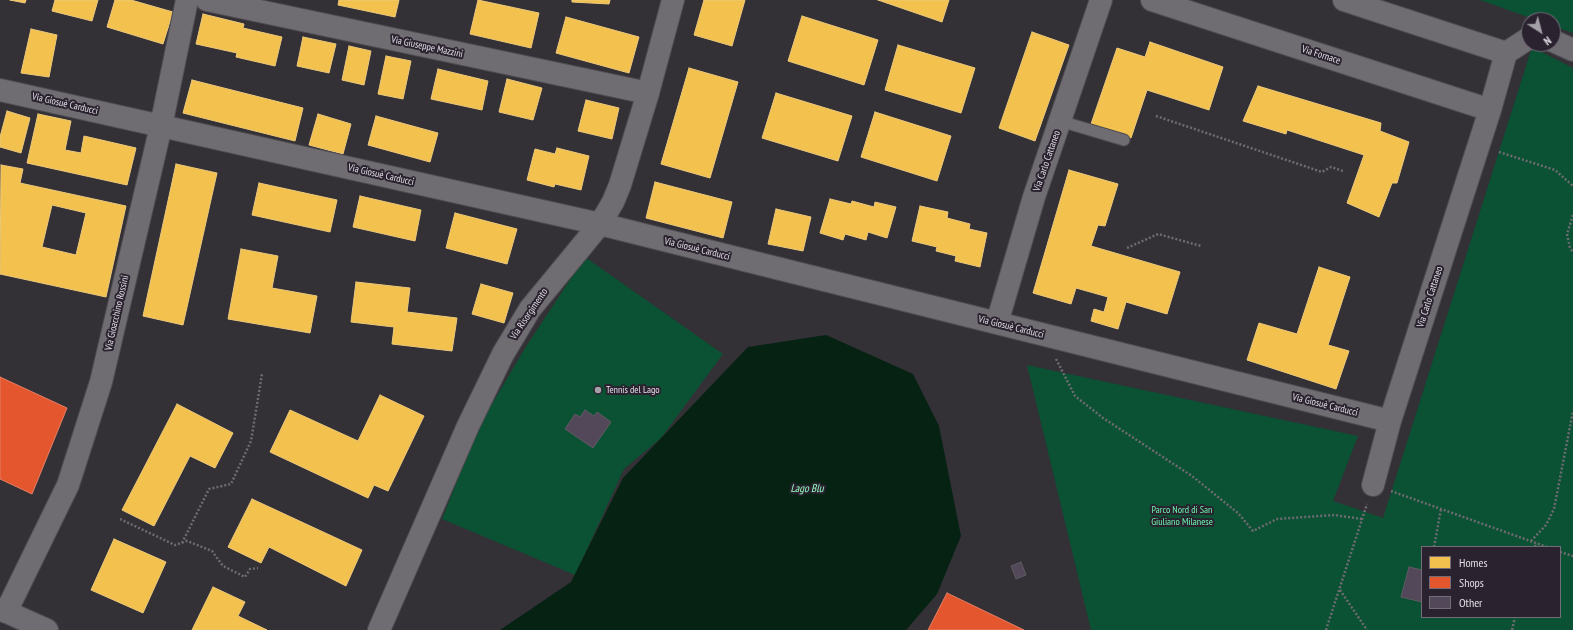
<!DOCTYPE html>
<meta charset="utf-8">
<style>
body{margin:0}
#map{position:relative;width:1573px;height:630px;overflow:hidden;background:#333036;font-family:"PT Sans Narrow",sans-serif}
canvas{display:block}
.legend{position:absolute;left:1421px;top:546px;width:140px;height:72px;box-sizing:border-box;background:#2a232f;border:1px solid #736d78;margin:0;padding:5px 7px;list-style:none;font-size:12px;color:#e1dde5}
.legend li{display:flex;align-items:center;gap:8px;height:20px}
.legend b{width:20px;border:1px solid #736d78}
.north{position:absolute;left:1521px;top:12px;width:40px;height:40px;box-sizing:border-box;background:#2a232f;border:1px solid #736d78;border-radius:50%;rotate:144deg;font-size:11px;font-weight:700;line-height:16px;text-align:center;color:#e1dde5}
.north::after{content:'';display:block;margin:auto;width:14px;height:18px;background:#a4a0a8;clip-path:polygon(50% 0,100% 100%,50% 72%,0 100%)}
</style>
<div id="map">
<canvas width="1573" height="630"></canvas>
<ul class="legend">
<li><b style="height:11px;background:#f2c14e"></b>Homes</li>
<li><b style="height:11px;background:#e4572e"></b>Shops</li>
<li><b style="height:11px;background:#524859"></b>Other</li>
</ul>
<div class="north">N</div>
</div>
<script>
const context = document.querySelector('canvas').getContext('2d');
context.lineJoin = 'round';
function fill(path, color) {
  context.fillStyle = color;
  context.fill(path, 'evenodd');
}
function shape(rows) {
  const path = new Path2D();
  for (const r of rows) {
    path.moveTo(r[0], r[1]);
    for (let i = 2; i < r.length; i += 2) path.lineTo(r[i], r[i + 1]);
  }
  return path;
}
function trace(path, color, width, dash) {
  context.strokeStyle = color;
  context.lineWidth = width;
  context.lineCap = dash ? 'butt' : 'round';
  context.setLineDash(dash || []);
  context.stroke(path);
}
function drawText(font, color, halo, rows, align = 'center') {
  context.font = font + ' "PT Sans Narrow",sans-serif';
  context.lineWidth = 4;
  context.setLineDash([]);
  context.textBaseline = 'middle';
  context.strokeStyle = halo;
  context.fillStyle = color;
  for (const [text, x, y, turn = 0] of rows) {
    context.save();
    context.translate(x, y);
    context.rotate((+turn || 0) * Math.PI / 180);
    context.textAlign = isNaN(turn) ? turn : align;
    if (halo) context.strokeText(text, 0, 0);
    context.fillText(text, 0, 0);
    context.restore();
  }
}
fill(shape([
 [1480,0,1573,0,1573,33,1553,26,1553,20,1536,20],
 [1532,47,1573,68,1573,630,1091,630,1027,365,1358,436,1333,501,1383,518],
 [1422,547,1560,547,1560,617,1422,617],
 [585,257,723,354,661,438,624,469,575,575,442,519,479,426,525,348]
]), '#0b5134');
fill(shape([
 [826,335,913,374,939,426,961,536,937,594,906,630,500,630,571,582,623,478,748,347]
]), '#052213');
const homes = shape([
 [10,0,26,0,25,3,10,0],
 [55,0,98,0,92,21,52,11,55,0],
 [115,0,131,0,173,12,163,44,107,27,115,0],
 [339,0,399,0,395,17,338,5,339,0],
 [478,0,539,13,531,48,470,34,478,0],
 [572,0,610,0,609,4,572,2,572,0],
 [704,0,745,0,732,46,694,35,704,0],
 [878,0,949,0,942,22,878,0],
 [203,14,244,24,243,28,282,37,275,66,236,57,237,53,196,44,203,14],
 [802,16,878,40,864,85,788,61,802,16],
 [566,17,639,37,629,73,556,53,566,17],
 [31,29,57,35,49,77,21,73,31,29],
 [1032,32,1069,45,1035,141,999,128,1032,32],
 [303,37,336,44,329,73,297,66,303,37],
 [1150,42,1223,67,1209,110,1147,90,1131,138,1091,124,1117,48,1145,57,1150,42],
 [898,45,975,68,961,113,885,90,898,45],
 [349,46,371,51,364,85,342,80,349,46],
 [386,56,411,61,403,99,378,94,386,56],
 [689,68,738,82,710,178,661,164,689,68],
 [438,69,488,81,482,110,431,99,438,69],
 [507,79,542,88,533,120,499,112,507,79],
 [192,80,303,108,295,141,183,113,192,80],
 [1258,86,1381,123,1380,131,1409,142,1397,183,1392,183,1379,217,1347,203,1364,155,1287,130,1286,134,1243,121,1258,86],
 [776,93,852,116,838,161,762,138,776,93],
 [586,100,619,108,612,139,578,131,586,100],
 [7,111,30,118,21,153,0,147,0,137,7,111],
 [875,112,951,136,937,181,861,157,875,112],
 [38,114,71,121,65,150,81,153,84,136,136,148,127,185,27,163,38,114],
 [318,114,351,124,343,154,309,145,318,114],
 [376,116,438,133,430,162,368,145,376,116],
 [557,148,589,156,581,190,555,184,554,187,527,180,535,149,555,154,557,148],
 [176,164,217,173,183,325,143,316,176,164],
 [1,165,23,169,20,183,126,206,106,297,0,274,1,165],
 [52,205,86,213,76,255,42,247,52,205],
 [1069,170,1118,184,1105,226,1098,225,1091,246,1180,272,1167,314,1126,302,1118,329,1091,321,1094,309,1104,312,1108,297,1076,288,1071,304,1033,293,1069,170],
 [655,182,732,202,723,238,646,218,655,182],
 [259,183,337,200,330,232,252,215,259,183],
 [360,196,421,210,415,241,353,227,360,196],
 [830,199,851,204,852,201,874,207,875,202,896,207,887,238,868,232,866,240,845,234,843,240,820,233,830,199],
 [920,206,948,212,947,218,970,224,969,229,987,233,980,267,955,261,956,256,936,251,937,247,912,241,920,206],
 [776,209,811,217,803,251,768,244,776,209],
 [455,213,517,229,507,264,446,248,455,213],
 [241,249,278,256,272,288,317,296,310,333,228,319,241,249],
 [1319,267,1350,277,1328,345,1349,351,1336,389,1247,360,1259,323,1297,334,1319,267],
 [356,282,410,288,407,312,457,318,452,351,392,344,394,327,351,322,356,282],
 [481,284,513,293,504,323,472,314,481,284],
 [380,395,424,416,388,491,374,485,368,498,270,452,290,410,358,441,380,395],
 [177,404,233,433,215,468,190,456,154,526,122,510,177,404],
 [252,499,362,550,346,586,269,547,261,563,228,547,252,499],
 [114,539,166,562,143,613,91,590,114,539],
 [213,587,245,602,238,616,267,630,192,630,213,587]
]);
fill(homes, '#f2c14e');
trace(homes, '#edc97b', 1);
const shops = shape([
 [0,377,67,408,32,494,0,479,0,377],
 [947,593,1024,630,928,630,947,593]
]);
fill(shops, '#e4572e');
trace(shops, '#e37f65', 1);
const building = shape([
 [585,410,594,416,597,412,611,422,593,448,565,429,575,414,580,417,585,410],
 [1021,562,1026,575,1016,579,1011,566,1021,562],
 [1409,567,1422,570,1422,602,1401,597,1409,567]
]);
fill(building, '#524859');
trace(building, '#5e5b61', 1);
const service = shape([
 [1060,121,1124,140]
]);
const minor = shape([
 [207,0,648,93],
 [1152,0,1490,110],
 [1344,0,1506,53,1490,110,1390,421,1373,485],
 [1553,41,1573,50],
 [1506,53,1529,38],
 [0,90,600,224,1390,421],
 [997,323,1034,197,1101,0],
 [0,609,47,630],
 [6,612,68,485,101,382,161,126,187,0]
]);
const tertiary = shape([
 [379,630,468,426,503,354,530,309,600,224,613,202,620,185,648,93,673,0]
]);
trace(service, '#4f4c52', 13);
trace(minor, '#4f4c52', 24);
trace(tertiary, '#4f4c52', 24);
trace(shape([
 [1156,116,1322,172,1331,167,1343,171],
 [1499,152,1555,170,1573,186],
 [1573,215,1567,234,1570,248,1573,252],
 [1127,248,1158,234,1201,246],
 [1056,359,1075,396,1103,418,1192,476,1238,513,1253,531,1277,519,1334,515,1362,519],
 [1391,491,1547,547],
 [120,519,175,545,187,541,212,551,223,566,245,577,250,569,258,568],
 [1531,541,1546,525,1554,509,1573,411],
 [182,543,209,489,231,484,251,441,262,374],
 [1434,547,1441,509],
 [1535,547,1536,543],
 [1560,552,1573,556],
 [1340,590,1367,630],
 [1326,630,1367,504],
 [1512,630,1515,617]
]), '#6e6c71', 2.5, [2, 2]);
trace(service, '#6f6c72', 11);
trace(minor, '#6f6c72', 22);
trace(tertiary, '#6f6c72', 22);
for (const [x, y, r, color] of [
 [598,390,4,"#a4a0a8"]
]) {
  const dot = new Path2D();
  dot.arc(x, y, r, 0, 2 * Math.PI);
  context.fillStyle = color;
  context.fill(dot);
  trace(dot, '#2a232f', 1.5);
}
drawText('10px', '#e1dde5', '#2a232f', [
 ["Via Giuseppe Mazzini",427,47,12],
 ["Via Fornace",1321,55,18],
 ["Via Giosuè Carducci",65,104,13],
 ["Via Carlo Cattaneo",1047,161,-71],
 ["Via Giosuè Carducci",381,175,13],
 ["Via Giosuè Carducci",697,249,14],
 ["Via Carlo Cattaneo",1430,297,-72],
 ["Via Gioacchino Rossini",117,313,-77],
 ["Via Risorgimento",529,314,-56],
 ["Via Giosuè Carducci",1011,327,14],
 ["Via Giosuè Carducci",1325,405,14]
]);
drawText('10px', '#e1dde5', '#2a232f', [
 ["Tennis del Lago",606,390]
], 'left');
drawText('10px', '#6df9b1', '#2a232f', [
 ["Parco Nord di San",1182,510],
 ["Giuliano Milanese",1182,522]
]);
drawText('italic 11px', '#94fdc2', '#2a232f', [
 ["Lago Blu",807,489]
]);
</script>
